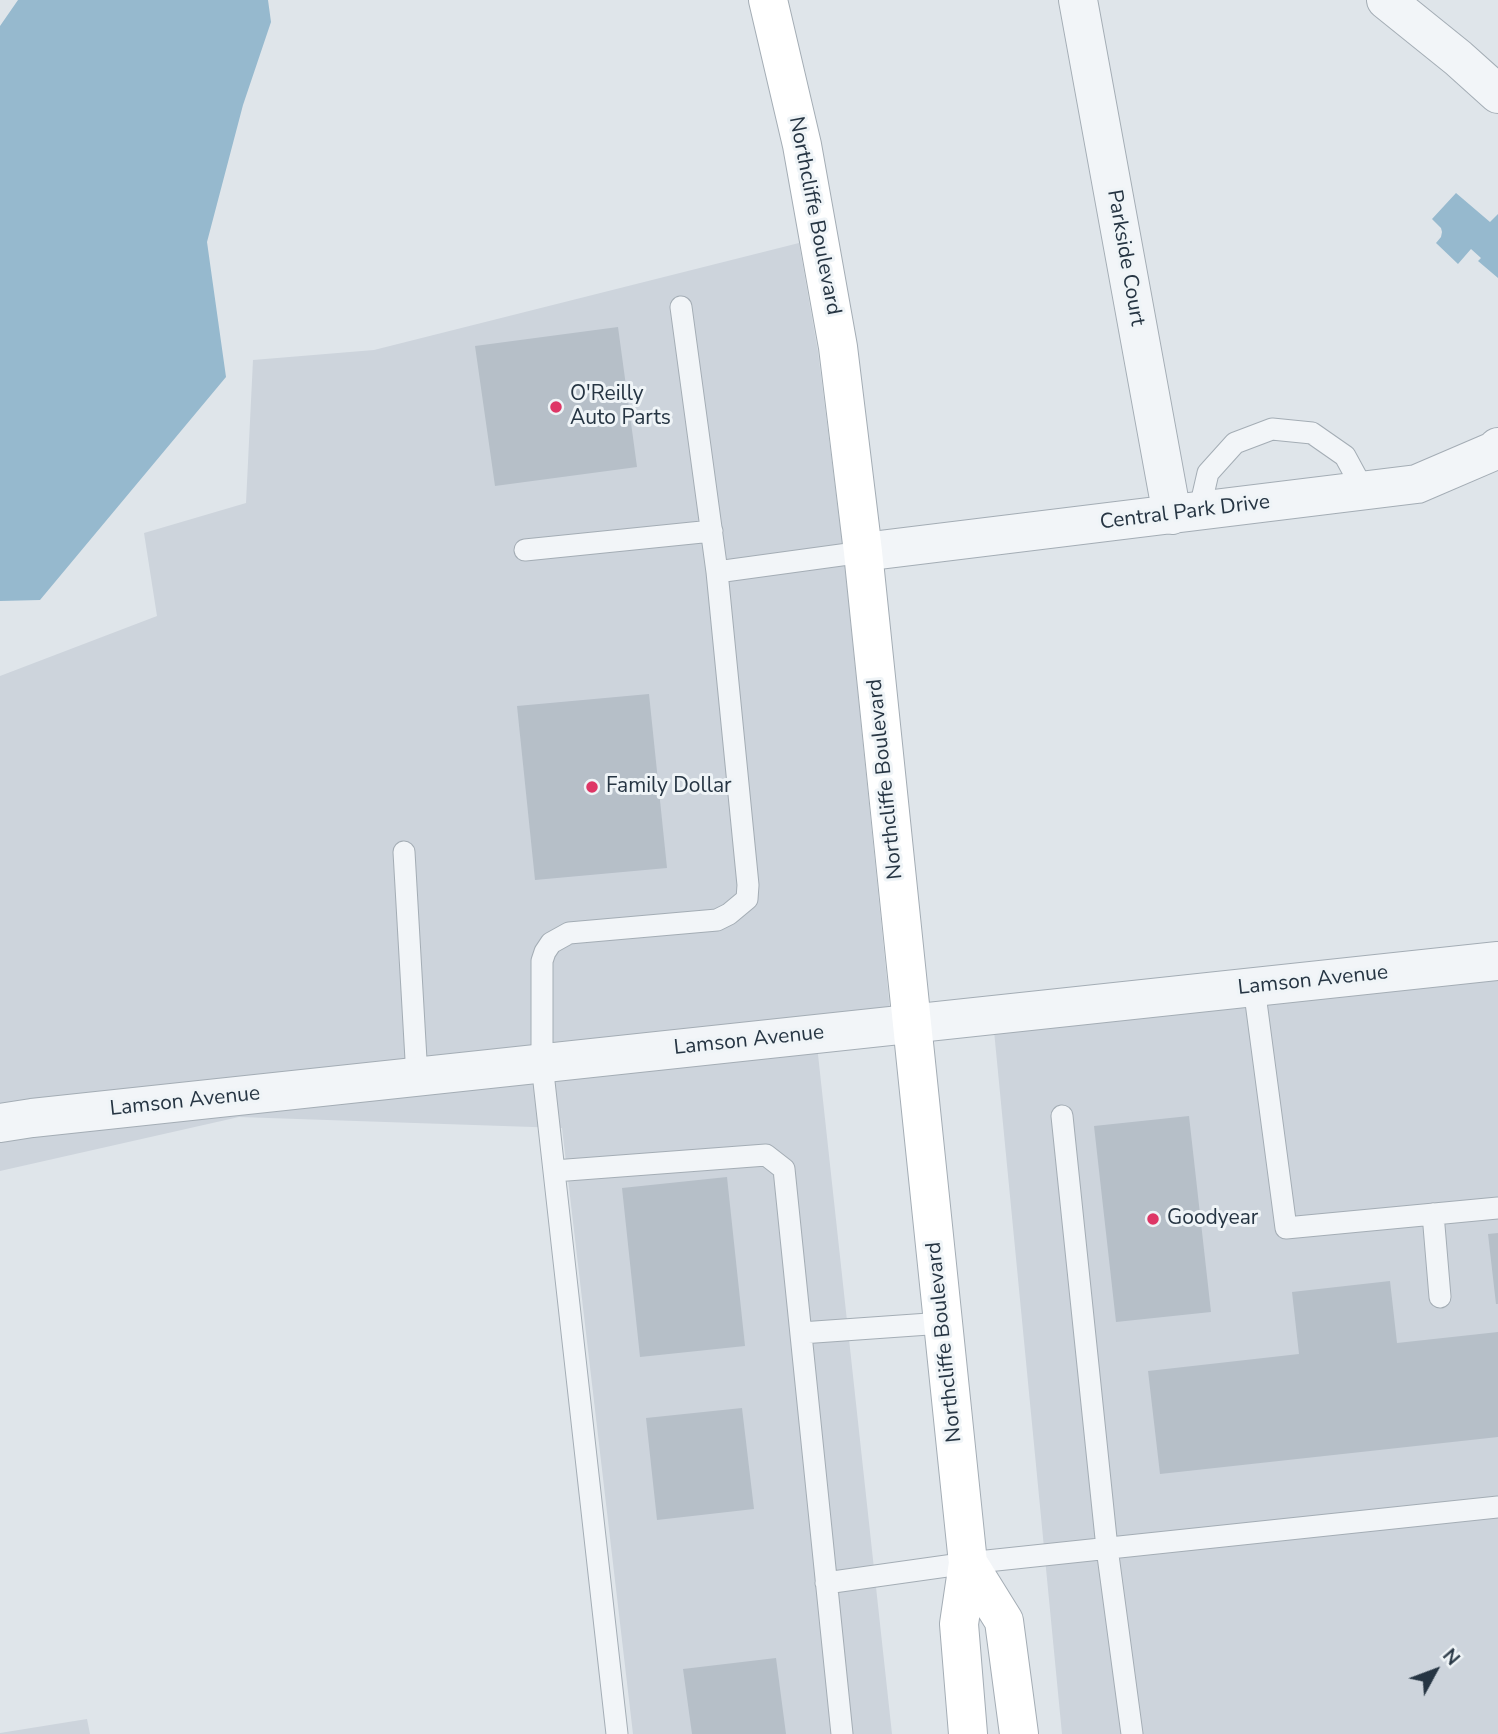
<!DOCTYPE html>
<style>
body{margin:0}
#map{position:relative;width:1498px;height:1734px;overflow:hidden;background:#dfe5ea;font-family:"Nunito Sans",sans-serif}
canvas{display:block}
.north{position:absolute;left:1400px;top:1636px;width:70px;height:70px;-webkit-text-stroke:5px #eff4f7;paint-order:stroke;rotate:49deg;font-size:19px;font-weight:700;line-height:28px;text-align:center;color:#263543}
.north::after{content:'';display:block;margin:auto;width:24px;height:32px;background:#263543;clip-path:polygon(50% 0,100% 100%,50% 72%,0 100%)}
</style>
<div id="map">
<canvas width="1498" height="1734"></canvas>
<div class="north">N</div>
</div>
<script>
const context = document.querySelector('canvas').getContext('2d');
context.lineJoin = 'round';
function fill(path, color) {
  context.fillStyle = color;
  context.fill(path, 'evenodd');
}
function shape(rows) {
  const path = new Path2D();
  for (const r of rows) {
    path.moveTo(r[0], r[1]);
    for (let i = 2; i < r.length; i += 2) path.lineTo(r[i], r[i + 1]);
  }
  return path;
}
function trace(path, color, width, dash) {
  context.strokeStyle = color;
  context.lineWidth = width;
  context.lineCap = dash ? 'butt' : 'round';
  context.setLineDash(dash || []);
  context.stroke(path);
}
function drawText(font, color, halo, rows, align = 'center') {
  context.font = font + ' "Nunito Sans",sans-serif';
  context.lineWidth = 6;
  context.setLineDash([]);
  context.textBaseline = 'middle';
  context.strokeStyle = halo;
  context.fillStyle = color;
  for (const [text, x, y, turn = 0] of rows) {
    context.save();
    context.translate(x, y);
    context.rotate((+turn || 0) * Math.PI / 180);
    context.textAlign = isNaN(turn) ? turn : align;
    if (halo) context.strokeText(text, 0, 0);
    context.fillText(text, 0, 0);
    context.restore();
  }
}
fill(shape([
 [799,243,818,352,844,557,891,1020,815,1027,892,1734,633,1734,562,1128,239,1117,0,1171,0,676,157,616,144,533,246,503,253,360,374,350],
 [1498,951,1498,1734,1062,1734,992,1010],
 [87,1719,90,1734,0,1734,0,1733]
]), '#cdd4dc');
fill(shape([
 [18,0,268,0,271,22,243,105,207,242,226,377,40,600,0,601,0,26],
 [1456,193,1490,222,1498,214,1498,278,1478,261,1481,258,1471,249,1458,264,1436,243,1441,237,1442,232,1441,228,1432,219]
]), '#96b9ce');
fill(shape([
 [618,327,637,467,495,486,475,346],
 [649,694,667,868,535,880,517,706],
 [1189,1116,1211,1312,1116,1322,1094,1126],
 [727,1177,745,1346,640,1357,622,1188],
 [1498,1233,1498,1304,1496,1304,1488,1234],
 [1390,1281,1397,1343,1498,1332,1498,1437,1160,1474,1148,1371,1299,1354,1292,1292],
 [742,1408,754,1509,657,1520,646,1418],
 [776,1658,786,1734,692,1734,683,1669]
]), '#b6bfc8');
const service = shape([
 [681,307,717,572,863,552],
 [1199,512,1208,473,1235,443,1272,429,1312,433,1345,456,1364,491],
 [525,550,712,531],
 [404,852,417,1077],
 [1254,987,1286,1228,1498,1208],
 [1062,1116,1107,1548,1132,1734],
 [554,1171,766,1155,784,1169,842,1734],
 [1433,1214,1440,1297],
 [801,1333,943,1323],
 [826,1583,968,1563,1498,1507],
 [617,1734,542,1064,542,961,545,952,551,943,569,933,717,920,729,914,747,899,748,885,717,572]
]);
const minor = shape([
 [1078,0,1172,515],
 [1386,0,1458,58,1498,94],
 [863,552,1417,484,1494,451,1498,447],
 [0,1123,32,1118,1498,961]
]);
const secondary = shape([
 [768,0,802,145,838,347,863,552,968,1563,959,1624,968,1734],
 [968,1563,1004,1621,1019,1734]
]);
trace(service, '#a4adb5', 23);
trace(minor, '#a4adb5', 40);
trace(secondary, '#a4adb5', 40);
trace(service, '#f2f5f8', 21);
trace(minor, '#f2f5f8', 38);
trace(secondary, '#fff', 38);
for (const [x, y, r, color] of [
 [556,407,7,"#de3666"],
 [592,787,7,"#de3666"],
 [1153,1219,7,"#de3666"]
]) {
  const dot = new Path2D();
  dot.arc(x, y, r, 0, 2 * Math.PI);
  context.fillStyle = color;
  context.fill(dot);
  trace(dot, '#eff4f7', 2.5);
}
drawText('21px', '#263543', '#eff4f7', [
 ["Northcliffe Boulevard",814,216,79],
 ["Parkside Court",1125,258,80],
 ["Central Park Drive",1185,513,-7],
 ["Northcliffe Boulevard",886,779,-96],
 ["Lamson Avenue",1313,981,-6],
 ["Lamson Avenue",749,1041,-6],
 ["Lamson Avenue",185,1102,-6],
 ["Northcliffe Boulevard",945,1342,-96]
]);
drawText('21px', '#263543', '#eff4f7', [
 ["O'Reilly",570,395],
 ["Auto Parts",570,419],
 ["Family Dollar",606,787],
 ["Goodyear",1167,1219]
], 'left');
</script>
